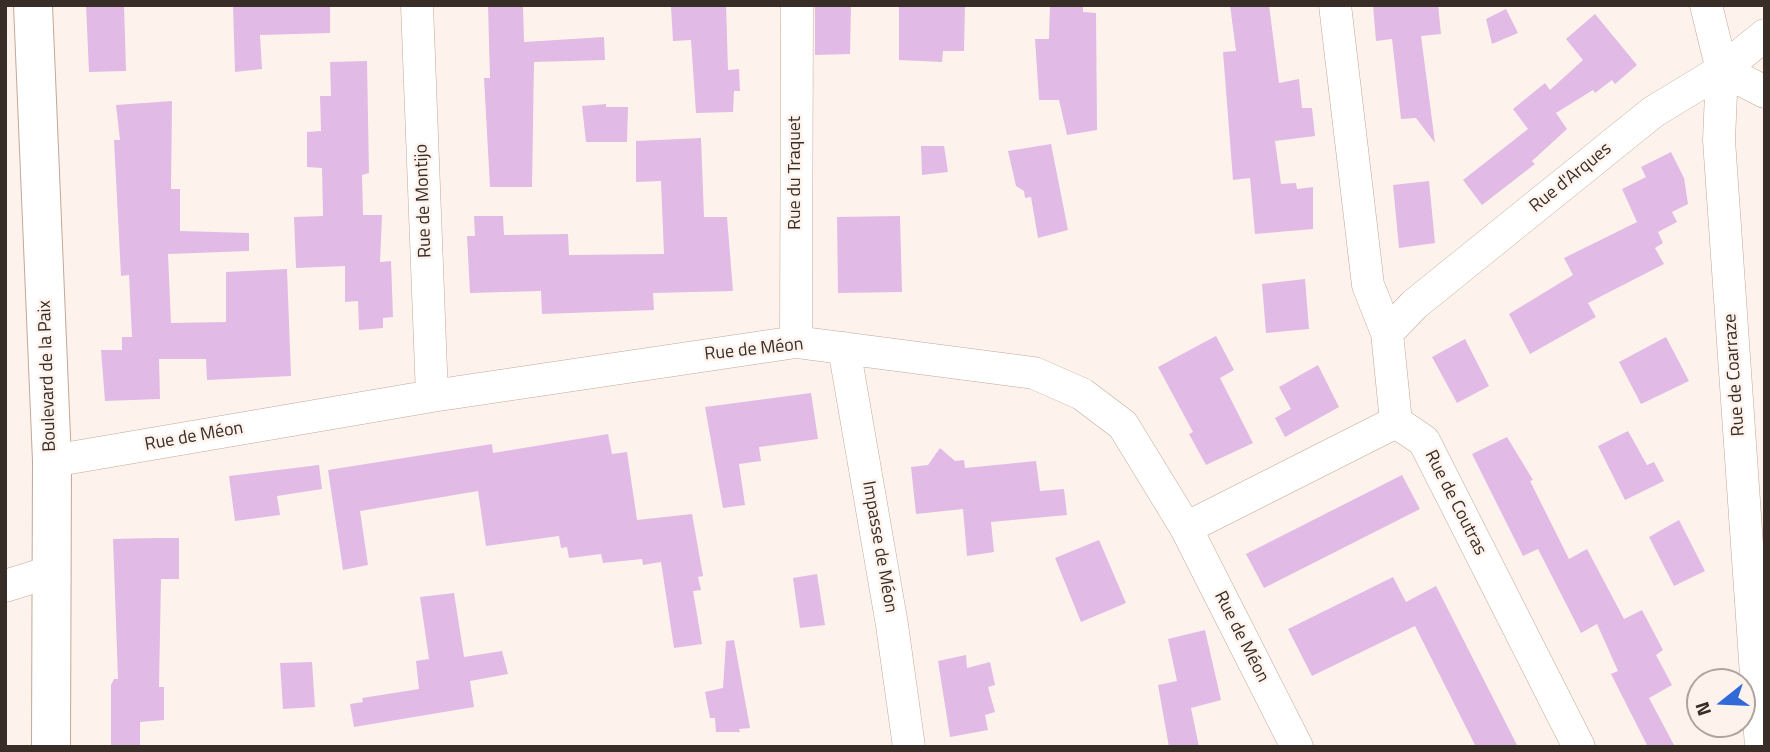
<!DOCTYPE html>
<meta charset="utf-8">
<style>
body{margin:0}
#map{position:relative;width:1770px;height:752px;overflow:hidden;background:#fef3ec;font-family:"Titillium Web",sans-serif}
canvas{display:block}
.frame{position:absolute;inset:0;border:7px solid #382d27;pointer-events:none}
.north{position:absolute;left:1686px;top:668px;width:70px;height:70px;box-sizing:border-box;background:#fef3ec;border:2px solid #afa49d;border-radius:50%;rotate:252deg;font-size:19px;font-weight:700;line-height:28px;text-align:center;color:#382d27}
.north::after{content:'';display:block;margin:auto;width:24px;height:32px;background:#316ad8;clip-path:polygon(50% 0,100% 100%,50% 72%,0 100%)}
</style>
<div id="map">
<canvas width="1770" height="752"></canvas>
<div class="frame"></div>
<div class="north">N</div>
</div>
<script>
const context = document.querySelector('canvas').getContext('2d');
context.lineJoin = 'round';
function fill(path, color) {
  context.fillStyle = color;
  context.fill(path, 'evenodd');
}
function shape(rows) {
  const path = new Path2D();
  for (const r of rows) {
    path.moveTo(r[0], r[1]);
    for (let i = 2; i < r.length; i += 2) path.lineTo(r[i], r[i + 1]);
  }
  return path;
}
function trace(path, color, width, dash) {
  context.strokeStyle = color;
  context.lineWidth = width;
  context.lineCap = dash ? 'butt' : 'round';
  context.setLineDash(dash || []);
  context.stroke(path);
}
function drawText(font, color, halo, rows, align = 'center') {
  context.font = font + ' "Titillium Web",sans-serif';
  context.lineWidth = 5;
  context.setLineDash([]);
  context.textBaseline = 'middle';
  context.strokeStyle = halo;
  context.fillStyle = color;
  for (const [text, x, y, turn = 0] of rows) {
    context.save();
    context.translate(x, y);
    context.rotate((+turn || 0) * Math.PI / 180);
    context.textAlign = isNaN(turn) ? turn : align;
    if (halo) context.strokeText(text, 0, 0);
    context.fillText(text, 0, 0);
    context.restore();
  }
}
fill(shape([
 [86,5,124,5,126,71,89,72],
 [233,5,330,5,330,33,260,35,262,69,235,72],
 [488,5,523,5,524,42,604,37,605,60,534,62,532,187,490,187,484,78,490,78],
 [726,5,728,70,739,69,740,91,734,91,733,112,696,113,691,40,673,41,671,7],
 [815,5,851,5,850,54,815,55],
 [899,5,965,5,964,51,943,51,942,62,899,60],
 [1050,5,1083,5,1083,12,1096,13,1097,130,1067,135,1059,100,1039,100,1035,39,1049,39],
 [1230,5,1269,5,1279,83,1299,79,1302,108,1312,108,1315,136,1275,141,1281,184,1296,183,1297,189,1313,187,1313,229,1255,234,1250,178,1233,180,1223,52,1236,51],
 [1373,5,1438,5,1441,34,1421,36,1435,143,1416,118,1401,119,1392,39,1376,41],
 [1506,9,1518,33,1492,44,1486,19],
 [1595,14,1637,65,1615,84,1612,80,1595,93,1593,90,1556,113,1567,129,1532,161,1535,164,1482,205,1463,180,1528,129,1513,109,1545,83,1550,90,1583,60,1566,39],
 [367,61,369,173,362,175,363,215,382,215,380,262,391,261,393,317,383,318,383,328,359,330,358,301,345,302,345,266,296,268,294,217,323,216,322,168,307,167,307,132,321,131,320,96,331,96,330,62],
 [172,101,171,189,180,189,180,231,249,233,249,251,168,254,171,323,226,322,226,272,287,269,291,376,207,380,206,359,159,359,160,399,105,401,101,350,122,350,122,337,132,337,129,275,121,276,114,140,120,140,116,105],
 [606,104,606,107,628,107,627,142,586,142,582,106],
 [701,138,704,217,727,217,733,291,653,293,654,310,542,314,541,291,470,293,467,236,475,236,474,216,503,216,504,235,568,234,569,255,664,254,661,181,636,182,636,141],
 [1051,144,1068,230,1038,238,1031,197,1025,198,1024,191,1016,186,1008,151],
 [921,146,944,146,948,172,922,175],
 [1671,152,1684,178,1688,204,1672,212,1677,222,1658,232,1663,243,1655,248,1664,264,1588,303,1596,317,1530,354,1509,314,1573,275,1564,258,1637,222,1622,189,1646,177,1641,167],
 [1429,181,1435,243,1399,248,1393,185],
 [900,216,902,292,838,293,837,217],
 [1305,279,1309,329,1266,333,1262,284],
 [1216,336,1234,370,1220,378,1253,443,1206,465,1189,434,1193,432,1158,367],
 [1666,337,1689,381,1641,404,1619,362],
 [1465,339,1489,386,1457,403,1432,357],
 [1318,365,1339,407,1285,437,1275,418,1291,409,1279,387],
 [811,393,818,439,759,447,761,461,739,464,745,505,723,508,705,407],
 [1628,431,1647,465,1654,462,1664,481,1625,500,1598,446],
 [608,434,612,454,627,452,637,520,692,514,703,576,698,577,701,590,693,591,702,644,674,648,661,562,643,565,642,559,603,563,601,554,569,558,567,547,561,548,559,536,486,546,478,491,360,511,368,565,343,570,328,470,492,444,493,453],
 [1507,437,1533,480,1530,481,1569,559,1587,549,1624,619,1642,610,1663,650,1656,655,1672,685,1649,698,1675,747,1648,747,1611,674,1618,671,1597,624,1581,633,1538,549,1523,556,1472,454],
 [940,448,955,461,964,460,965,468,1036,461,1040,491,1064,489,1067,515,991,522,994,552,967,556,963,509,916,514,911,467,928,465],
 [319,465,322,489,277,496,280,515,235,521,229,476],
 [1402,475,1420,509,1264,588,1246,554],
 [1679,520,1705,571,1674,586,1649,537],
 [155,538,179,538,179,579,161,579,159,687,164,687,164,720,140,722,140,747,111,747,111,685,114,679,118,679,113,539],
 [1099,540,1126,603,1081,622,1055,558],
 [817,574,825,625,800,628,793,578],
 [1393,577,1406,602,1436,586,1518,747,1476,747,1415,626,1312,676,1288,629],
 [454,593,464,657,502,651,508,674,470,681,474,707,354,727,350,704,363,702,362,698,419,689,416,661,429,659,420,597],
 [1205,630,1221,700,1191,708,1199,747,1169,747,1158,685,1177,681,1168,639],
 [734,640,750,728,739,729,740,732,716,732,715,718,710,718,705,692,723,688,726,641],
 [966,655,967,668,990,662,995,685,988,687,995,712,985,715,988,730,950,737,938,661],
 [312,662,315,707,283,709,280,663]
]), '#e1bae6');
const minor = shape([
 [417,5,432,396],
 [1335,5,1368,285,1387,333,1396,422,1424,441,1579,747],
 [1706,5,1722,70,1719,140,1761,747],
 [1722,70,1765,92],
 [1387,333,1415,304,1653,112,1722,70,1765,35],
 [796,342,797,5],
 [844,348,892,625,909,747],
 [52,461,432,396,796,342,1034,373,1082,394,1123,425,1186,528,1297,747],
 [1186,528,1396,422],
 [5,586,50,572]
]);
const major = shape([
 [33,5,52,461,51,747]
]);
trace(minor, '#c2a898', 33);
trace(major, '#c2a898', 40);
trace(minor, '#fff', 32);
trace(major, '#fff', 38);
drawText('18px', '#382d27', '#fef3ec', [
 ["Rue du Traquet",796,173,-90],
 ["Rue d'Arques",1571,178,-39],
 ["Rue de Montijo",424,201,-92],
 ["Rue de Méon",754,350,-6],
 ["Rue de Coarraze",1735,375,-94],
 ["Boulevard de la Paix",48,376,-92],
 ["Rue de Méon",194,437,-10],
 ["Rue de Coutras",1455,503,63],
 ["Impasse de Méon",879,547,80],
 ["Rue de Méon",1241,637,63]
]);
</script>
